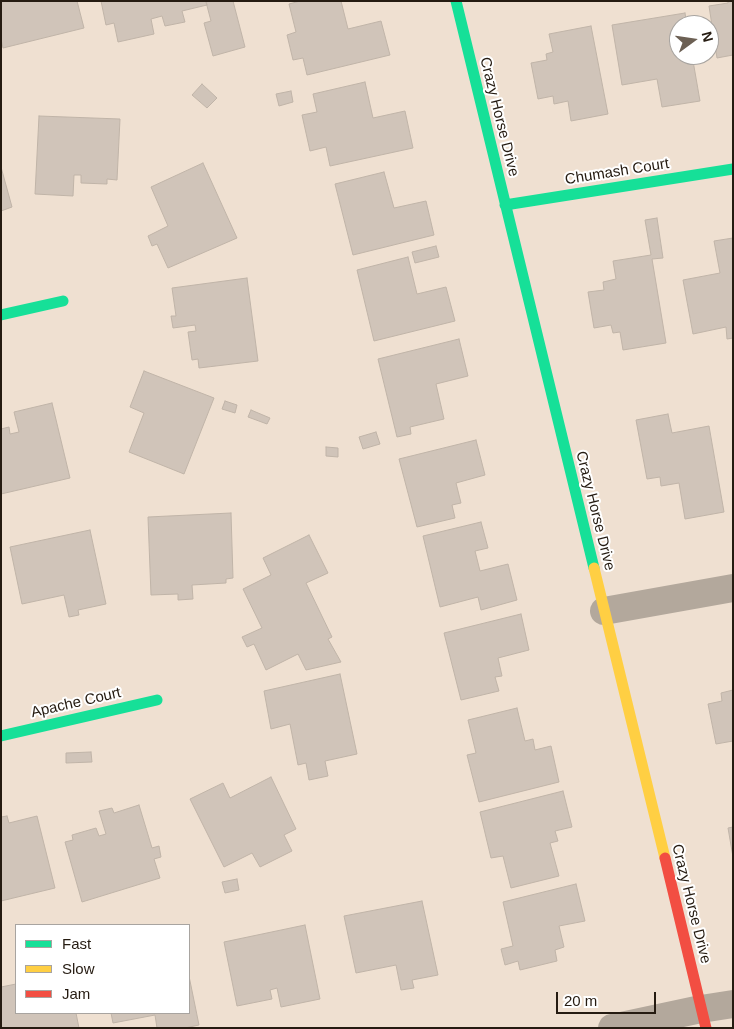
<!DOCTYPE html>
<style>
body{margin:0}
#map{position:relative;width:734px;height:1029px;overflow:hidden;background:#efe0d1;font-family:Helvetica,sans-serif}
canvas{display:block}
.frame{position:absolute;inset:0;border:2px solid #251b11;pointer-events:none}
.legend{position:absolute;left:15px;top:924px;width:175px;height:90px;box-sizing:border-box;background:#fff;border:1px solid #a8a4a0;margin:0;padding:6px 9px;list-style:none;font-size:15px;color:#251b11}
.legend li{display:flex;align-items:center;gap:10px;height:25px}
.legend b{width:25px;border:1px solid #a8a4a0}
.north{position:absolute;left:669px;top:15px;width:50px;height:50px;box-sizing:border-box;background:#fff;border:1px solid #a8a4a0;border-radius:50%;rotate:76deg;font-size:14px;font-weight:700;line-height:20px;text-align:center;color:#251b11}
.north::after{content:'';display:block;margin:auto;width:18px;height:22px;background:#6c6054;clip-path:polygon(50% 0,100% 100%,50% 72%,0 100%)}
.scale{position:absolute;left:556px;top:992px;width:100px;height:22px;box-sizing:border-box;border:2px solid #251b11;border-top:0;padding-left:6px;font-size:15px;line-height:18px;white-space:nowrap;color:#251b11;-webkit-text-stroke:4px #fff;paint-order:stroke}
</style>
<div id="map">
<canvas width="734" height="1029"></canvas>
<div class="frame"></div>
<ul class="legend">
<li><b style="height:6px;background:#16e098"></b>Fast</li>
<li><b style="height:6px;background:#ffcf43"></b>Slow</li>
<li><b style="height:6px;background:#f24e42"></b>Jam</li>
</ul>
<div class="north">N</div>
<div class="scale">20 m</div>
</div>
<script>
const context = document.querySelector('canvas').getContext('2d');
context.lineJoin = 'round';
function fill(path, color) {
  context.fillStyle = color;
  context.fill(path, 'evenodd');
}
function shape(rows) {
  const path = new Path2D();
  for (const r of rows) {
    path.moveTo(r[0], r[1]);
    for (let i = 2; i < r.length; i += 2) path.lineTo(r[i], r[i + 1]);
  }
  return path;
}
function trace(path, color, width, dash) {
  context.strokeStyle = color;
  context.lineWidth = width;
  context.lineCap = dash ? 'butt' : 'round';
  context.setLineDash(dash || []);
  context.stroke(path);
}
function drawText(font, color, halo, rows, align = 'center') {
  context.font = font + ' Helvetica,sans-serif';
  context.lineWidth = 4;
  context.setLineDash([]);
  context.textBaseline = 'middle';
  context.strokeStyle = halo;
  context.fillStyle = color;
  for (const [text, x, y, turn = 0] of rows) {
    context.save();
    context.translate(x, y);
    context.rotate((+turn || 0) * Math.PI / 180);
    context.textAlign = isNaN(turn) ? turn : align;
    if (halo) context.strokeText(text, 0, 0);
    context.fillText(text, 0, 0);
    context.restore();
  }
}
const building = shape([
 [1,1,77,1,84,28,3,48,1,39,1,1],
 [101,1,206,1,207,5,182,11,185,22,165,26,162,16,151,19,154,34,118,42,114,23,106,25,101,1],
 [210,1,233,1,245,47,213,56,204,23,211,21,206,2,210,1],
 [300,1,341,1,348,29,381,21,390,55,307,75,303,58,293,60,287,35,296,32,289,4,300,1],
 [728,1,733,1,733,55,717,58,709,6,728,3,728,1],
 [685,13,687,25,679,25,679,55,692,55,700,101,662,107,657,79,622,85,612,25,685,13],
 [591,26,608,114,571,121,568,101,554,104,553,96,538,99,531,63,547,60,546,54,553,52,549,34,591,26],
 [365,82,373,118,405,111,413,148,330,166,326,147,310,151,302,115,317,112,313,94,365,82],
 [202,84,217,98,207,108,192,95,202,84],
 [291,91,293,102,279,106,276,94,291,91],
 [39,116,120,119,117,180,107,179,107,184,81,183,81,175,74,175,73,196,35,194,39,116],
 [203,163,237,238,168,268,157,244,152,246,148,236,168,226,151,187,203,163],
 [1,167,12,207,1,211,1,167],
 [384,172,394,208,426,201,434,235,353,255,335,184,384,172],
 [657,218,663,258,652,259,666,343,623,350,620,332,613,333,611,325,594,328,588,292,604,290,603,282,616,279,613,261,651,255,645,220,657,218],
 [733,238,733,338,727,339,726,327,693,334,683,280,720,273,714,241,733,238],
 [436,246,439,257,415,263,412,252,436,246],
 [408,257,417,294,446,287,455,321,374,341,357,270,408,257],
 [247,278,258,361,199,368,198,359,192,360,188,332,196,331,195,325,173,328,171,316,176,316,172,288,247,278],
 [459,339,468,376,436,384,444,419,410,427,411,434,397,437,378,359,459,339],
 [144,371,214,398,184,474,129,452,144,413,130,407,144,371],
 [225,401,237,405,235,413,222,409,225,401],
 [52,403,70,478,1,494,1,429,9,427,10,434,19,432,14,412,52,403],
 [251,410,270,418,267,424,248,417,251,410],
 [668,414,672,433,709,426,724,512,685,519,679,483,661,486,660,477,647,479,636,420,668,414],
 [376,432,380,444,363,449,359,437,376,432],
 [476,440,485,475,456,483,461,503,452,505,455,518,417,527,399,459,476,440],
 [326,447,338,448,338,457,326,456,326,447],
 [231,513,233,578,226,579,226,583,192,585,193,599,178,600,178,594,151,595,148,517,231,513],
 [481,522,488,548,475,551,480,571,508,564,517,600,481,610,478,597,440,607,423,536,481,522],
 [90,530,106,604,78,610,79,615,69,617,64,595,22,604,10,547,90,530],
 [309,535,328,573,306,583,332,637,328,639,341,662,306,670,298,654,266,670,254,644,247,647,242,637,262,628,243,589,271,575,263,558,309,535],
 [521,614,529,650,498,658,502,676,495,677,499,691,461,700,444,633,521,614],
 [340,674,357,754,325,761,328,776,309,780,306,763,298,765,290,724,271,729,264,691,340,674],
 [733,690,733,741,716,744,708,704,722,701,721,693,733,690],
 [517,708,525,741,533,739,535,750,551,746,559,782,479,802,467,755,476,753,468,720,517,708],
 [91,752,92,762,66,763,66,753,91,752],
 [271,777,296,829,284,835,292,851,260,867,252,853,224,867,190,799,223,783,230,798,271,777],
 [563,791,572,827,555,831,558,841,550,843,559,876,511,888,503,856,491,858,480,812,563,791],
 [139,805,152,848,159,846,161,857,154,859,160,878,82,902,65,842,73,840,72,835,96,828,99,836,106,834,99,811,112,808,114,813,139,805],
 [7,816,9,823,37,816,55,888,1,901,1,817,7,816],
 [733,827,733,857,728,828,733,827],
 [237,879,239,890,225,893,222,882,237,879],
 [576,884,585,921,559,926,564,947,555,950,557,961,520,970,518,961,505,965,501,949,513,946,503,902,576,884],
 [422,901,438,975,412,980,414,988,401,990,396,965,356,973,344,916,422,901],
 [305,925,320,999,281,1007,277,988,270,990,272,999,237,1006,224,942,305,925],
 [189,976,199,1025,185,1028,157,1028,155,1015,113,1023,111,1013,189,1013,189,976],
 [16,984,16,1013,76,1013,79,1028,1,1028,1,987,16,984]
]);
fill(building, '#d0c4b9');
trace(building, '#c0b4a8', 1);
trace(shape([
 [604,611,733,588],
 [612,1028,701,1009,733,1004]
]), '#b3a89c', 28);
trace(shape([
 [456,1,594,568],
 [505,205,733,169],
 [1,315,63,301],
 [1,736,157,700]
]), '#16e098', 11);
trace(shape([
 [594,568,665,858]
]), '#ffcf43', 11);
trace(shape([
 [665,858,706,1028]
]), '#f24e42', 11);
drawText('15px', '#251b11', '#fff', [
 ["Crazy Horse Drive",499,117,76],
 ["Chumash Court",617,172,-9],
 ["Crazy Horse Drive",595,511,76],
 ["Apache Court",76,703,-13],
 ["Crazy Horse Drive",691,904,76]
]);
</script>
